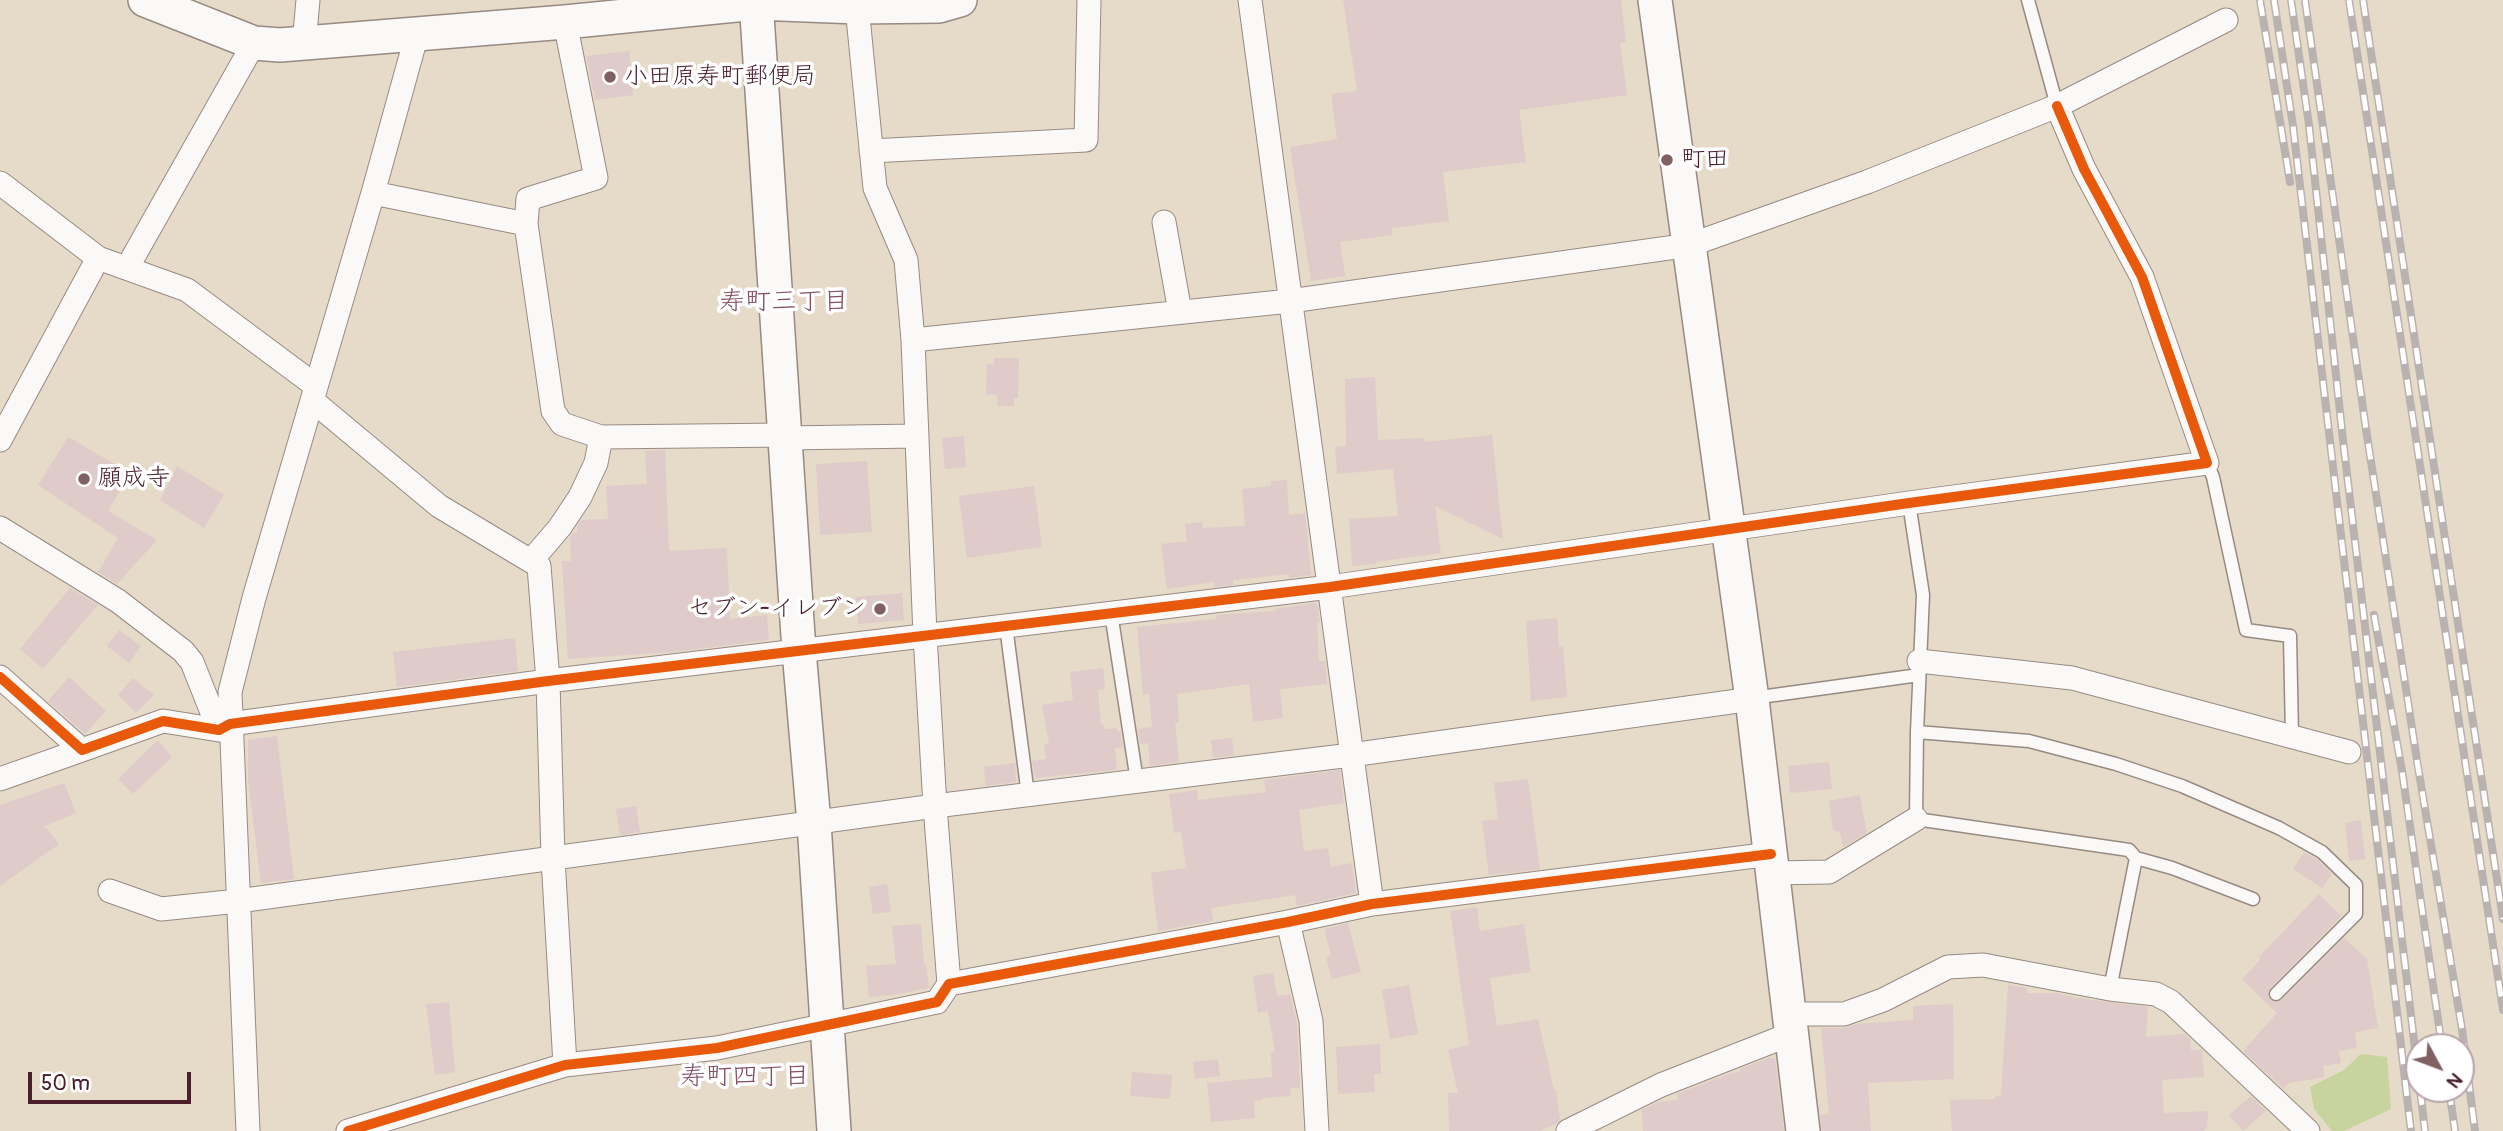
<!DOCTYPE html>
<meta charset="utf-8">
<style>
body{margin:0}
#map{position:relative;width:2503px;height:1131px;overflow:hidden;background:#e6dac9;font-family:Pangolin,sans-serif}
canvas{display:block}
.north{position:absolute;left:2405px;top:1033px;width:70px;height:70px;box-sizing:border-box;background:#fff;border:2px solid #b7a5aa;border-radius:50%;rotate:131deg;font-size:19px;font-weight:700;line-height:28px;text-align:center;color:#4a1f2b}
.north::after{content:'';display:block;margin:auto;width:24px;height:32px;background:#816062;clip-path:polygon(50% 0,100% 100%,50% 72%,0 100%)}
.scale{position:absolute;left:28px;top:1072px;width:163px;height:32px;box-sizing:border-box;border:4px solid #4a1f2b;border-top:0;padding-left:9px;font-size:21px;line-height:24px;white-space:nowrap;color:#4a1f2b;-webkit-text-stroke:5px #fff;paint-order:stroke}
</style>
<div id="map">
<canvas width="2503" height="1131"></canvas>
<div class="north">N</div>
<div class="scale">50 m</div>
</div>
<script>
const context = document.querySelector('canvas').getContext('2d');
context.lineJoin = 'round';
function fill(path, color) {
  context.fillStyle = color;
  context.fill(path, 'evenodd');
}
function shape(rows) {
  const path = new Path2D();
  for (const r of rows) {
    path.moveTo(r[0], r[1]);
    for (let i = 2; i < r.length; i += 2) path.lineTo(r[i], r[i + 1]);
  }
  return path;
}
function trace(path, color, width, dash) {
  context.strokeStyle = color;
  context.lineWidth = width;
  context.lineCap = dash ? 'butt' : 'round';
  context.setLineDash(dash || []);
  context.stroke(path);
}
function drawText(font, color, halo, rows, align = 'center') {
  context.font = font + ' Pangolin,"Klee One",sans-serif';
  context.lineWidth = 7;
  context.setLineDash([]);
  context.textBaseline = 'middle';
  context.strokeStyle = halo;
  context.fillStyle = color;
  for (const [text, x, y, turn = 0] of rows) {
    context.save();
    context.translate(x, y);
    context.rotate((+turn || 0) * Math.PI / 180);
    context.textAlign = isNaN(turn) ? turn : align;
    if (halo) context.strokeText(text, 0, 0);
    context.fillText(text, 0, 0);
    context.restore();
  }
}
fill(shape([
 [2361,1054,2387,1057,2391,1109,2344,1131,2332,1131,2314,1109,2310,1087,2344,1070]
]), '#c7d49d');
fill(shape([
 [1343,0,1621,0,1626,42,1620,43,1627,95,1519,110,1526,162,1443,172,1449,221,1392,228,1392,235,1340,242,1345,276,1311,281,1290,147,1337,139,1331,94,1357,91],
 [629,51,633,95,595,100,586,56],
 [994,358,1019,358,1018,398,1014,398,1014,406,997,406,997,395,986,394,987,364,994,365],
 [1375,377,1378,440,1424,438,1424,442,1492,435,1503,539,1435,506,1441,553,1376,562,1376,564,1352,566,1349,519,1398,516,1393,469,1337,474,1335,447,1346,446,1345,379],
 [964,436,966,467,945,469,942,438],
 [68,437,130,473,108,511,157,540,117,584,98,572,118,538,38,485],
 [665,450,669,551,727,548,730,619,767,615,769,640,673,652,568,659,562,561,571,561,570,537,573,533,577,533,577,527,581,520,608,519,606,486,647,484,645,451],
 [867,461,872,532,820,535,816,464],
 [177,466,224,495,204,528,160,500],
 [1287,480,1289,515,1305,513,1311,575,1289,578,1289,574,1233,580,1233,585,1214,587,1214,582,1167,589,1161,544,1187,541,1185,524,1202,522,1203,528,1245,526,1242,489,1271,486,1271,481],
 [1034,486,1042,547,967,558,959,496],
 [70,588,98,605,43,669,20,649],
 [902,593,904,620,858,624,856,597],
 [1314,603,1317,604,1320,622,1317,623,1319,661,1325,661,1327,684,1280,689,1283,718,1253,722,1249,684,1177,694,1179,722,1175,723,1179,762,1150,766,1148,743,1140,744,1138,729,1152,727,1149,694,1143,695,1137,627,1217,619,1216,615,1275,611,1275,609],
 [1557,618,1559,647,1563,646,1567,697,1531,701,1526,621],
 [119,630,141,646,129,663,107,646],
 [515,638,518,671,397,687,393,652],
 [1103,668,1105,689,1098,690,1101,725,1103,724,1104,729,1117,728,1117,731,1120,731,1123,747,1115,748,1117,770,1035,778,1032,761,1046,759,1044,744,1049,743,1042,705,1073,700,1070,672],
 [69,677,106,711,85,734,48,701],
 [133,678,154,695,136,713,118,695],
 [277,736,294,879,261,883,248,781,248,740],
 [1232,738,1234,755,1213,758,1211,740],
 [158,740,172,757,133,794,118,779],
 [1829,762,1832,789,1790,793,1788,766],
 [1015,763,1016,782,986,786,984,767],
 [1340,770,1344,803,1299,810,1304,851,1328,848,1331,867,1352,863,1356,893,1297,906,1295,895,1211,908,1213,921,1158,931,1151,873,1186,868,1181,832,1174,833,1169,794,1197,790,1198,800,1266,792,1264,780],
 [1528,779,1540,869,1489,875,1482,821,1498,819,1494,783],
 [64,783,76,813,45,826,59,844,0,886,0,805],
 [1860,795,1867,833,1843,847,1840,832,1833,830,1829,801],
 [636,806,640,832,620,835,616,809],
 [2361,820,2365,859,2349,861,2345,823],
 [2304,852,2317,859,2332,874,2322,888,2293,869],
 [887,884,891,912,873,914,869,887],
 [2319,894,2341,916,2270,988,2268,997,2274,1003,2282,1000,2344,938,2367,959,2378,1028,2355,1032,2357,1048,2339,1051,2341,1063,2323,1066,2324,1077,2289,1083,2284,1089,2243,1051,2277,1013,2242,979,2261,959,2259,957],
 [1477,907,1480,931,1524,924,1531,972,1490,978,1497,1026,1538,1019,1554,1090,1556,1090,1560,1120,1556,1124,1540,1131,1449,1131,1448,1093,1458,1093,1448,1050,1469,1045,1450,911],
 [1348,923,1361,972,1332,979,1326,957,1331,955,1324,929],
 [921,924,924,965,926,965,929,988,899,994,869,997,866,966,896,964,892,926],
 [1273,973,1277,996,1290,994,1297,1023,1300,1088,1290,1088,1291,1096,1262,1098,1262,1100,1254,1101,1255,1118,1211,1122,1207,1083,1272,1077,1271,1053,1275,1052,1268,1011,1258,1013,1253,976],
 [1409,985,1418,1034,1390,1039,1382,990],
 [2008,985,2027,988,2027,993,2056,993,2077,998,2148,1007,2146,1037,2184,1034,2190,1039,2191,1050,2202,1050,2204,1077,2162,1080,2164,1113,2208,1111,2207,1128,2203,1131,1952,1131,1950,1100,1995,1099,1995,1096,2001,1096],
 [449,1002,455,1072,435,1075,426,1004],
 [1953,1004,1954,1079,1868,1083,1871,1131,1822,1131,1820,1115,1829,1114,1821,1028,1844,1028,1858,1024,1913,1020,1913,1006],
 [1380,1044,1381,1074,1374,1074,1375,1092,1338,1094,1336,1047],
 [1769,1058,1775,1058,1784,1131,1643,1131,1642,1110,1658,1102,1678,1100,1677,1094,1731,1073,1740,1072,1740,1069],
 [1218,1059,1220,1076,1195,1079,1193,1062],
 [1132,1072,1172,1075,1170,1099,1130,1096],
 [2251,1096,2266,1111,2243,1131,2229,1115]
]), '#decbca');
const lane = shape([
 [2028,0,2057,106],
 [2207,463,2213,477,2246,630,2290,636,2292,736],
 [1909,503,1923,595,1917,732,1916,819,2129,850,2136,858,2172,868,2253,899],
 [1111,613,1137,781],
 [1006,626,1028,795],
 [1753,698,1919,675],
 [1917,732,2029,741,2116,764,2182,786,2279,828,2322,852,2356,885,2356,914,2276,994],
 [2110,989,2136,858]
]);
const street = shape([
 [1250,0,1372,904],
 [857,7,875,188,906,260,913,340,925,635,935,806,949,984],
 [304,44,308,0],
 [871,151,1086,140,1089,0],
 [0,183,98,258,187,290,316,386],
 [373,193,526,224,553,411,562,424,601,437,785,435],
 [1164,222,1180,312],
 [526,224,528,199,596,178,565,22],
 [127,268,254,43],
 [913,340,1290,301,1690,245,1867,182,2057,106,2226,20],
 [313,401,439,506,539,566,548,681,553,858,565,1065],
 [785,438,917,436],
 [0,440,98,258],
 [0,528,118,601,183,651,192,662,219,730],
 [531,561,560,527,580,497,596,463,601,437],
 [1919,661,2072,678,2349,752],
 [0,677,82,750,163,721,219,730,230,724,548,681,1330,587,1909,503,2207,463,2142,277,2084,169,2057,106],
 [0,779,82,750],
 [1774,873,1829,872,1916,819],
 [110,891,161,909,238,901,935,806,1351,755,1752,699],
 [1288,922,1311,1021,1317,1131],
 [1790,1014,1844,1014,1883,1000,1948,967,1983,965,2110,989,2156,994,2171,1002,2308,1131],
 [248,1131,230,692,254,598,373,193,417,34],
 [348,1131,565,1065,717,1048,937,1002,949,984,1288,922,1372,904,1771,854],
 [1568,1131,1661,1085,1791,1034]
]);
const secondary = shape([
 [145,0,254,43,280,45,565,22,756,3,857,7,939,6,960,0],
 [756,0,799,651,814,823,834,1131],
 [1655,0,1752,699,1803,1131]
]);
trace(lane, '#978a83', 15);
trace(street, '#978a83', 25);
trace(secondary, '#978a83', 36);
trace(lane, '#fbf9f7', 12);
trace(street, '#fbf9f7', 23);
trace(secondary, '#fbf9f7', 33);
const rail = shape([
 [2260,0,2290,182],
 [2274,0,2293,126,2411,1131],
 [2291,0,2309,125,2343,440,2419,1083],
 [2305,0,2366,429,2418,767,2462,1029,2475,1131],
 [2349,0,2503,1010],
 [2363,0,2503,919],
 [2374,615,2402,771,2442,1047],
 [2420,1089,2425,1131],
 [2449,1089,2455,1131]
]);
trace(rail, '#b9b2b1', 8);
trace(rail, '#fff', 5, [16]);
trace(shape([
 [0,677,82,750,163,721,219,730,230,724,548,681,1330,587,1909,503,2207,463,2142,277,2084,169,2057,106],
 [348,1131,565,1065,717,1048,937,1002,949,984,1288,922,1372,904,1771,854]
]), '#e8590c', 10);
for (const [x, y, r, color] of [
 [610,77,7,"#816062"],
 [1667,160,7,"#816062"],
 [84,479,7,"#816062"],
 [880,609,7,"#816062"]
]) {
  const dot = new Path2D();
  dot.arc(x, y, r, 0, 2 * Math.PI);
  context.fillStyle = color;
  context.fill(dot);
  trace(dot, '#fff', 2.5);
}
drawText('24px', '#4a1f2b', '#fff', [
 ["小田原寿町郵便局",624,77],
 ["町田",1681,160],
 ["願成寺",98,479],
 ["セブン-イレブン",866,609,"right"]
], 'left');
drawText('26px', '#844f63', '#fff', [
 ["寿町三丁目",784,302],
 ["寿町四丁目",745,1077]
]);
</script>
